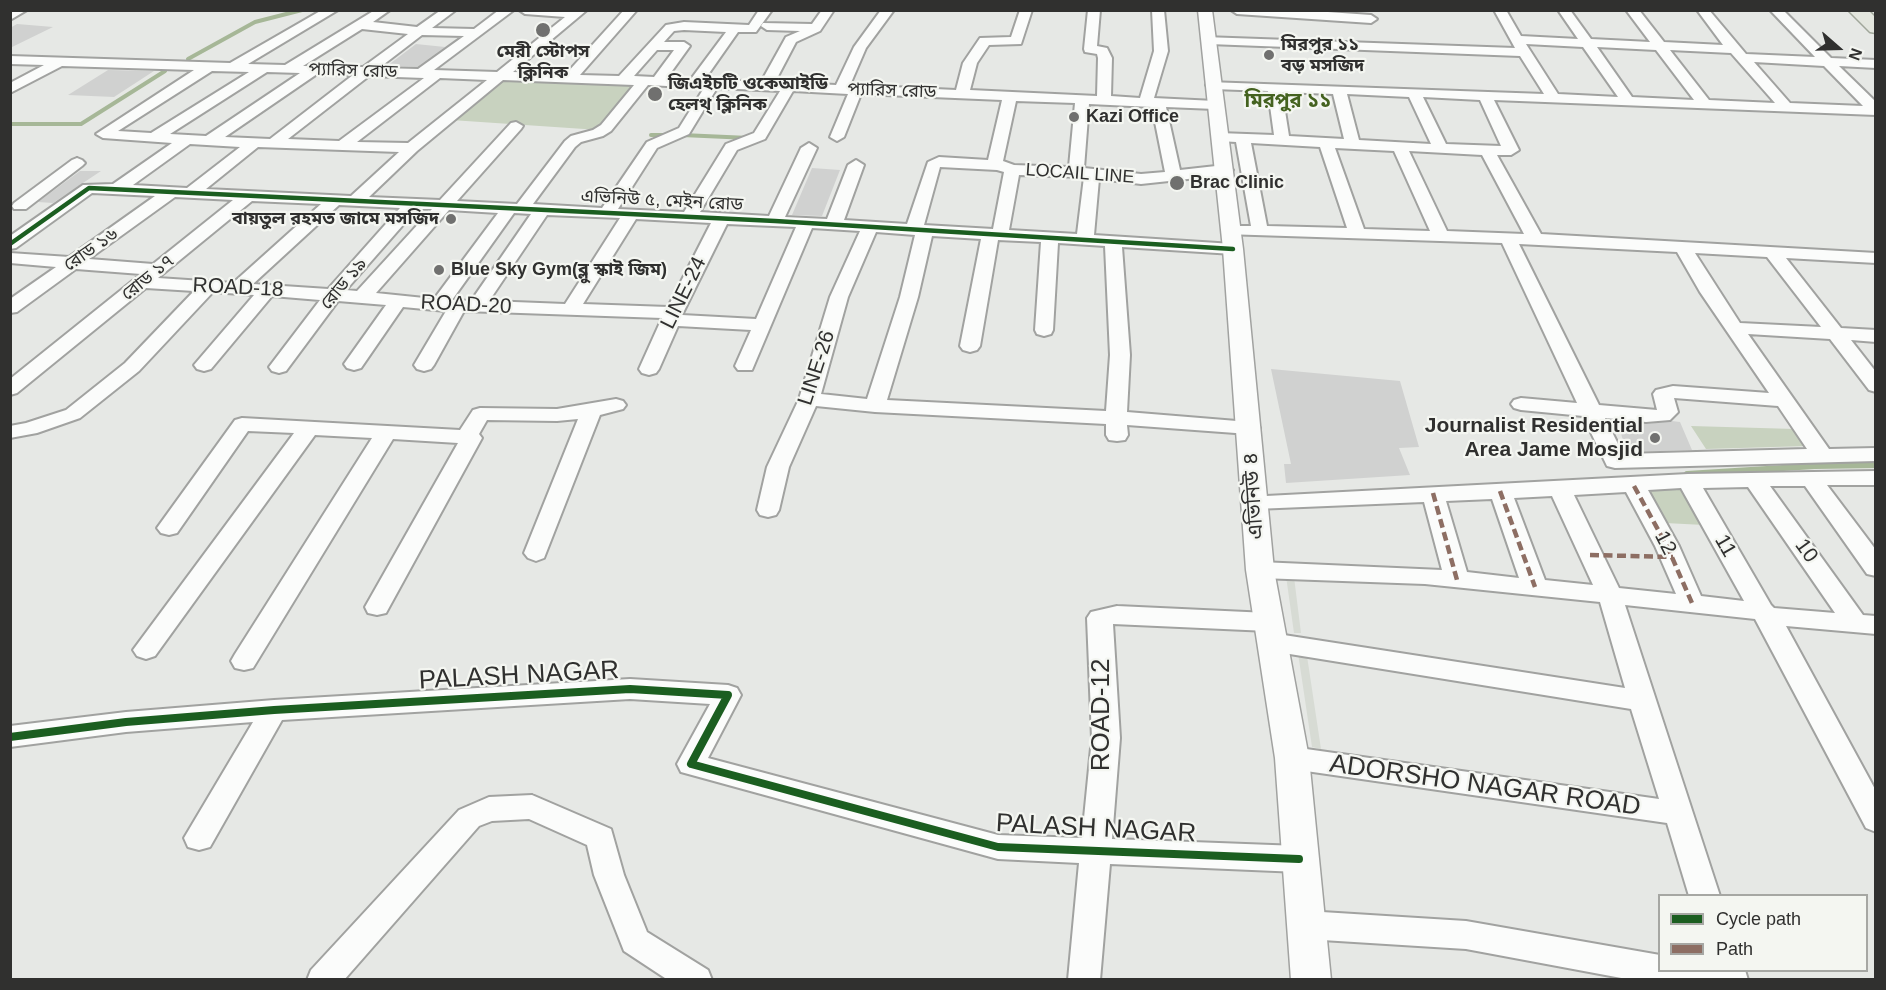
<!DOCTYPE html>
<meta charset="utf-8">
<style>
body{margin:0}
#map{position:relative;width:1886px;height:990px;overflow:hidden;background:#e6e8e5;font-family:Arial,sans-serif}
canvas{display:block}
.frame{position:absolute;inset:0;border:12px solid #30302f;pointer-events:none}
.legend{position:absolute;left:1658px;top:894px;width:210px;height:78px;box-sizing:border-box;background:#f4f6f1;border:2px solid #a6a7a3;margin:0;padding:8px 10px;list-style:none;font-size:18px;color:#30302f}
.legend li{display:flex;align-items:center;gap:12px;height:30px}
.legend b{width:30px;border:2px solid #a6a7a3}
.north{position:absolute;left:1808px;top:18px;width:60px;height:60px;-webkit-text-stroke:4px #f4f6f1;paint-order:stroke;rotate:110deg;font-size:16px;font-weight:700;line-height:24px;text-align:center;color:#30302f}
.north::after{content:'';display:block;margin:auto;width:21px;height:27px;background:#30302f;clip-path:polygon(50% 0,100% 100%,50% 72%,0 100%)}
</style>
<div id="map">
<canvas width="1886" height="990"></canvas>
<div class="frame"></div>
<ul class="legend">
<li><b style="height:8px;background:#1b5e20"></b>Cycle path</li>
<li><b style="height:8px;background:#8d6e63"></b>Path</li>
</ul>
<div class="north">N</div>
</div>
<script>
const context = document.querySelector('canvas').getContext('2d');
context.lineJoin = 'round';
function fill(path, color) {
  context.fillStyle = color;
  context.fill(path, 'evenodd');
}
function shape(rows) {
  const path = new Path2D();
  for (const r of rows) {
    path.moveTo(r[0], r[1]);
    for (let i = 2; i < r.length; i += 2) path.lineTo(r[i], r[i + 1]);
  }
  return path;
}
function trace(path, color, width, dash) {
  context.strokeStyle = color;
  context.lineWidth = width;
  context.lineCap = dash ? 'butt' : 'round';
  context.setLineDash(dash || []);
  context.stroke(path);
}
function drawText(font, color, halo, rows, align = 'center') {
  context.font = font + ' Arial,"Noto Sans Bengali",sans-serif';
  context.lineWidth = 4.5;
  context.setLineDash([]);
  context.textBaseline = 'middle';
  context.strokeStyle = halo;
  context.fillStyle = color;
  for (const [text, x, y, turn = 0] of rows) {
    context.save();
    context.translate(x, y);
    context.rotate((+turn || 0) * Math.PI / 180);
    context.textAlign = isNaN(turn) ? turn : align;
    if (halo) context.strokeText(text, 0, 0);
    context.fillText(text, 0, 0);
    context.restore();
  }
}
fill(shape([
 [1286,576,1294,577,1301,633,1294,633],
 [1298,653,1307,656,1321,749,1312,747]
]), '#d7dbd4');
fill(shape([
 [505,77,633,83,636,85,599,130,451,120],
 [1691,426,1795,429,1807,446,1706,449],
 [1683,485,1704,525,1665,523,1644,490]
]), '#c8d2bf');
trace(shape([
 [188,59,255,22,302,10],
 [10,124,81,124,165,71],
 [651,135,671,135],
 [682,135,749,138]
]), '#a6b797', 4);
trace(shape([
 [1687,474,1815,466,1876,465]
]), '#a6b797', 6);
fill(shape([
 [17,24,53,27,10,48,10,28],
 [416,44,445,47,417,67,387,66],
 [108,70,154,71,114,97,68,95],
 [812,168,840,170,822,216,792,215],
 [80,171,101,171,53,203,38,202],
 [1271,369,1400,381,1419,447,1399,448,1410,475,1286,483,1284,464,1291,464],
 [1672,421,1680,422,1692,450,1626,452,1618,422,1646,424]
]), '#d0d1d0');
const minor = shape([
 [11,10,27,10,10,20,11,10],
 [322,10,338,10,248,64,285,65,375,10,390,10,373,22,417,27,441,10,456,10,432,28,474,29,499,10,514,10,434,70,497,72,565,17,525,14,519,10,587,10,513,72,566,74,624,10,637,10,580,75,619,76,666,25,684,22,749,25,759,10,772,10,756,32,738,32,705,79,761,82,786,37,800,31,767,30,761,26,763,23,812,24,822,10,834,10,820,31,796,42,775,82,836,85,854,47,881,10,894,10,866,48,850,85,956,90,963,63,980,38,1011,37,1020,10,1032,10,1021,44,989,45,977,63,970,90,1097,96,1098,58,1097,54,1085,52,1084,49,1088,10,1100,10,1097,46,1107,48,1112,58,1111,96,1140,98,1154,51,1152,10,1164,10,1168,51,1154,98,1215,101,1222,105,1215,109,1166,107,1180,170,1225,165,1233,170,1225,175,1141,184,1099,179,1094,235,1233,244,1239,245,1242,249,1239,253,1233,254,1122,247,1130,355,1127,412,1249,422,1256,424,1260,428,1256,432,1249,434,1127,425,1128,435,1125,440,1117,441,1109,440,1106,435,1106,424,875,412,816,406,789,467,779,510,776,515,768,517,760,515,757,510,767,467,799,399,830,297,860,231,812,228,752,370,738,370,735,366,751,330,678,326,659,369,656,373,649,375,642,373,639,369,662,318,464,311,434,365,431,369,424,371,417,369,414,365,446,311,403,307,361,368,354,370,347,368,344,364,386,305,338,301,286,371,279,373,272,371,269,367,320,300,272,296,211,369,204,371,197,369,194,365,254,295,213,292,139,371,80,418,37,433,10,438,10,426,26,423,66,410,125,363,194,291,146,288,17,393,10,395,10,379,141,274,76,269,17,312,10,313,10,299,56,267,10,263,10,253,69,257,155,196,92,193,16,248,10,249,10,236,83,185,113,184,172,143,103,138,96,134,194,70,62,66,10,93,10,83,44,65,10,64,10,56,230,63,322,10],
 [362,29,408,34,363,67,303,66,362,29],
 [684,30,726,32,691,79,667,78,690,46,684,42,664,42,674,31,684,30],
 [422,35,464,36,418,69,379,68,422,35],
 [657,50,674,50,654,77,634,76,657,50],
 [212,71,249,72,151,133,118,131,212,71],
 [267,72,300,73,206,136,170,134,267,72],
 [317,74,353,75,270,139,225,137,317,74],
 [369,76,424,78,339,141,288,139,369,76],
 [440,78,487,80,408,143,357,142,440,78],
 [503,80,634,85,601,125,593,130,571,136,565,141,517,204,457,201,521,129,523,126,516,122,511,123,440,200,369,197,417,151,503,80],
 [648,85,704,88,679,128,647,142,602,208,533,204,575,147,581,142,603,136,611,131,648,85],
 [717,88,780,91,754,133,726,144,684,212,618,209,657,148,689,134,717,88],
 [793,91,848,94,830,137,837,141,844,137,861,94,1002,100,988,160,939,157,928,162,907,224,844,220,864,165,856,160,848,165,827,219,785,217,817,148,809,143,801,148,769,216,700,212,737,150,765,139,793,91],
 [1016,101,1075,103,1069,167,1014,165,1003,161,1016,101],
 [1089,104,1152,107,1165,172,1141,174,1084,168,1089,104],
 [190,144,240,147,187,188,133,185,190,144],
 [258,147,399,152,351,196,206,189,258,147],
 [940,167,997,170,1004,172,993,229,924,225,940,167],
 [1019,175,1084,177,1077,234,1009,230,1019,175],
 [175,197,233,200,153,264,89,259,175,197],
 [252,201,321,204,233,283,158,278,252,201],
 [339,205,400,208,328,289,253,284,339,205],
 [417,209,432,209,357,291,346,290,417,209],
 [449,210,498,213,434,299,376,293,449,210],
 [514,213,531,214,471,301,452,300,514,213],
 [547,215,620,218,565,304,489,301,547,215],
 [636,219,711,223,668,307,583,304,636,219],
 [727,224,796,227,756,319,682,315,727,224],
 [876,232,915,235,900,297,867,399,821,394,848,297,876,232],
 [932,236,981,239,960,346,963,350,970,352,977,350,980,346,998,240,1041,242,1035,330,1037,334,1044,336,1051,334,1053,330,1058,243,1105,246,1110,355,1106,411,887,400,918,297,932,236],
 [1231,10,1299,10,1371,15,1377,19,1371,23,1237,14,1231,10],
 [1494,10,1506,10,1521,36,1578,39,1558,10,1570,10,1591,39,1650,42,1626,10,1639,10,1664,42,1723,45,1697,10,1709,10,1746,54,1815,57,1770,10,1783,10,1831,58,1876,60,1876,68,1839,66,1876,102,1876,115,1494,100,1519,150,1511,155,1497,155,1541,234,1876,253,1876,263,1786,258,1841,328,1876,330,1876,342,1851,340,1876,372,1876,392,1869,390,1830,339,1748,334,1829,449,1876,448,1876,461,1615,468,1607,466,1583,416,1521,410,1514,408,1511,404,1514,400,1521,398,1577,403,1502,243,1224,234,1222,230,1224,226,1251,226,1236,142,1219,141,1212,137,1219,133,1274,135,1268,91,1213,89,1208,88,1206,85,1208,82,1544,94,1520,56,1209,44,1204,43,1203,40,1204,37,1515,48,1494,10],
 [1526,44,1583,47,1618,97,1558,94,1526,44],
 [1597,47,1656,50,1694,100,1632,97,1597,47],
 [1670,50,1731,53,1775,103,1709,100,1670,50],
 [1754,62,1824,66,1863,106,1790,103,1754,62],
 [1282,92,1333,94,1344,139,1289,136,1282,92],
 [1347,94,1409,97,1431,144,1359,140,1347,94],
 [1423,97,1480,100,1501,146,1446,144,1423,97],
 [1251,143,1320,147,1347,228,1267,226,1251,143],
 [1335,148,1394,151,1430,231,1364,229,1335,148],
 [1409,151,1482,155,1524,234,1447,231,1409,151],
 [1519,244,1677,252,1700,292,1769,393,1673,386,1656,390,1653,394,1657,410,1599,405,1519,244],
 [1695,253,1767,257,1821,327,1740,323,1695,253],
 [1674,398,1778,406,1807,449,1623,454,1605,418,1646,422,1670,420,1678,412,1674,398],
 [77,158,82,160,85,163,82,166,26,209,14,209,12,206,14,203,72,160,77,158],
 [616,399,623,401,626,405,623,409,600,415,544,558,536,561,528,558,524,553,578,419,557,421,487,420,479,434,482,438,386,613,377,615,368,613,365,607,458,443,393,439,253,668,244,670,235,668,231,661,235,654,372,438,315,435,155,656,146,659,137,656,133,650,294,433,248,431,177,533,169,535,161,533,157,528,235,420,242,418,460,430,473,410,480,408,557,409,616,399],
 [1876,471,1876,485,1827,485,1876,550,1876,576,1867,574,1805,486,1770,486,1863,615,1876,616,1876,634,1786,626,1876,791,1876,832,1866,828,1755,619,1625,605,1720,896,1689,896,1667,823,1292,769,1282,766,1278,758,1282,750,1292,747,1659,799,1631,709,1271,651,1262,648,1258,642,1262,636,1271,633,1625,688,1600,602,1425,584,1260,578,1251,576,1248,570,1251,564,1260,562,1442,570,1424,502,1255,509,1247,507,1244,502,1247,497,1688,474,1876,471],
 [1748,487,1835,613,1774,608,1771,605,1703,488,1748,487],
 [1681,488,1744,601,1701,596,1679,546,1648,490,1681,488],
 [1626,492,1655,546,1676,594,1619,588,1574,495,1626,492],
 [1552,496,1593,585,1545,580,1514,498,1552,496],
 [1492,499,1519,578,1467,572,1446,501,1492,499],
 [1117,606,1268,613,1277,616,1281,622,1277,628,1268,631,1113,624,1120,738,1112,839,1299,846,1310,850,1314,859,1310,868,1299,872,1110,864,1100,980,1068,980,1079,863,998,859,681,772,677,764,710,704,630,699,282,720,210,847,199,850,188,847,184,838,253,722,126,732,10,747,10,726,126,712,274,700,630,679,728,685,737,688,741,695,708,758,998,835,1082,838,1092,738,1087,618,1091,612,1117,606],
 [532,795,611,829,624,875,647,932,708,970,712,980,668,980,624,951,594,875,587,845,529,819,492,821,479,826,344,980,307,980,311,970,459,810,489,797,532,795],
 [1306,911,1466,921,1660,955,1660,970,1745,970,1748,980,1632,980,1466,949,1306,939,1295,935,1290,925,1295,915,1306,911]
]);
const tertiary = shape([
 [1198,10,1212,10,1243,249,1274,570,1309,758,1331,980,1291,980,1275,758,1246,570,1223,249,1198,10]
]);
const primary = shape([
 [1848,10,1868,10,1876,18,1876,33,1870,32,1848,10]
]);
trace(minor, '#a1a2a0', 4);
trace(tertiary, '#a1a2a0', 3);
trace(primary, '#a0a79a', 3);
fill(minor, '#fbfcfb');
fill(tertiary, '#fbfcfb');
fill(primary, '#e3e6de');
trace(shape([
 [1634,486,1667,546,1692,603],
 [1500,491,1535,587],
 [1433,493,1457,580],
 [1590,555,1673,557]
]), '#8d6e63', 4.5, [9, 4.5]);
trace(shape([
 [10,244,89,188,775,221,1233,249]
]), '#1b5e20', 4.5);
trace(shape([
 [10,737,126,722,274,710,630,689,728,695,691,764,998,847,1299,859]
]), '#1b5e20', 8);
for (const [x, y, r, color] of [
 [543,30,8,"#70706f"],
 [1269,55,6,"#70706f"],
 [655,94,8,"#70706f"],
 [1074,117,6,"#70706f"],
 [1177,183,8,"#70706f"],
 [451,219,6,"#70706f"],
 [439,270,6,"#70706f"],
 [1655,438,6,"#70706f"]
]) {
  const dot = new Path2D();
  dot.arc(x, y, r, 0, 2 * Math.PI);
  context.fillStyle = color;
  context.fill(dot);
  trace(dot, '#f4f6f1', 2);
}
drawText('bold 18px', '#30302f', '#f4f6f1', [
 ["মিরপুর ১১",1281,45],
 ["বড় মসজিদ",1281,66],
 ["মেরী স্টোপস",543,52,"center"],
 ["ক্লিনিক",543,73,"center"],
 ["জিএইচটি ওকেআইডি",668,84],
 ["হেলথ্ ক্লিনিক",668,105],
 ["Kazi Office",1086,117],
 ["Brac Clinic",1190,183],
 ["বায়তুল রহমত জামে মসজিদ",439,219,"right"],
 ["Blue Sky Gym(ব্লু স্কাই জিম)",451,270]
], 'left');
drawText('18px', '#30302f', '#f4f6f1', [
 ["প্যারিস রোড",353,71,2],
 ["প্যারিস রোড",892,91,2],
 ["LOCAIL LINE",1080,174,4],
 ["এভিনিউ ৫, মেইন রোড",662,201,3],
 ["রোড ১৬",91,250,-35],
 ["রোড ১৭",148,278,-39],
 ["রোড ১৯",344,284,-50]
]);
drawText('bold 20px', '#44621f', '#f4f6f1', [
 ["মিরপুর ১১",1288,101]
]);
drawText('21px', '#30302f', '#f4f6f1', [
 ["ROAD-18",238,288,3],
 ["LINE-24",684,293,-64],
 ["ROAD-20",466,305,3],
 ["LINE-26",817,368,-72],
 ["এভিনিউ ৪",1254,496,-94],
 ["12",1665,543,63],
 ["11",1725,546,60],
 ["10",1806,551,54]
]);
drawText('bold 21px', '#30302f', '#f4f6f1', [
 ["Journalist Residential",1643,426],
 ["Area Jame Mosjid",1643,450]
], 'right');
drawText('26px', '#30302f', '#f4f6f1', [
 ["PALASH NAGAR",519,676,-3],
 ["ROAD-12",1102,715,-90],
 ["ADORSHO NAGAR ROAD",1485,786,8],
 ["PALASH NAGAR",1096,829,3]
]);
</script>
